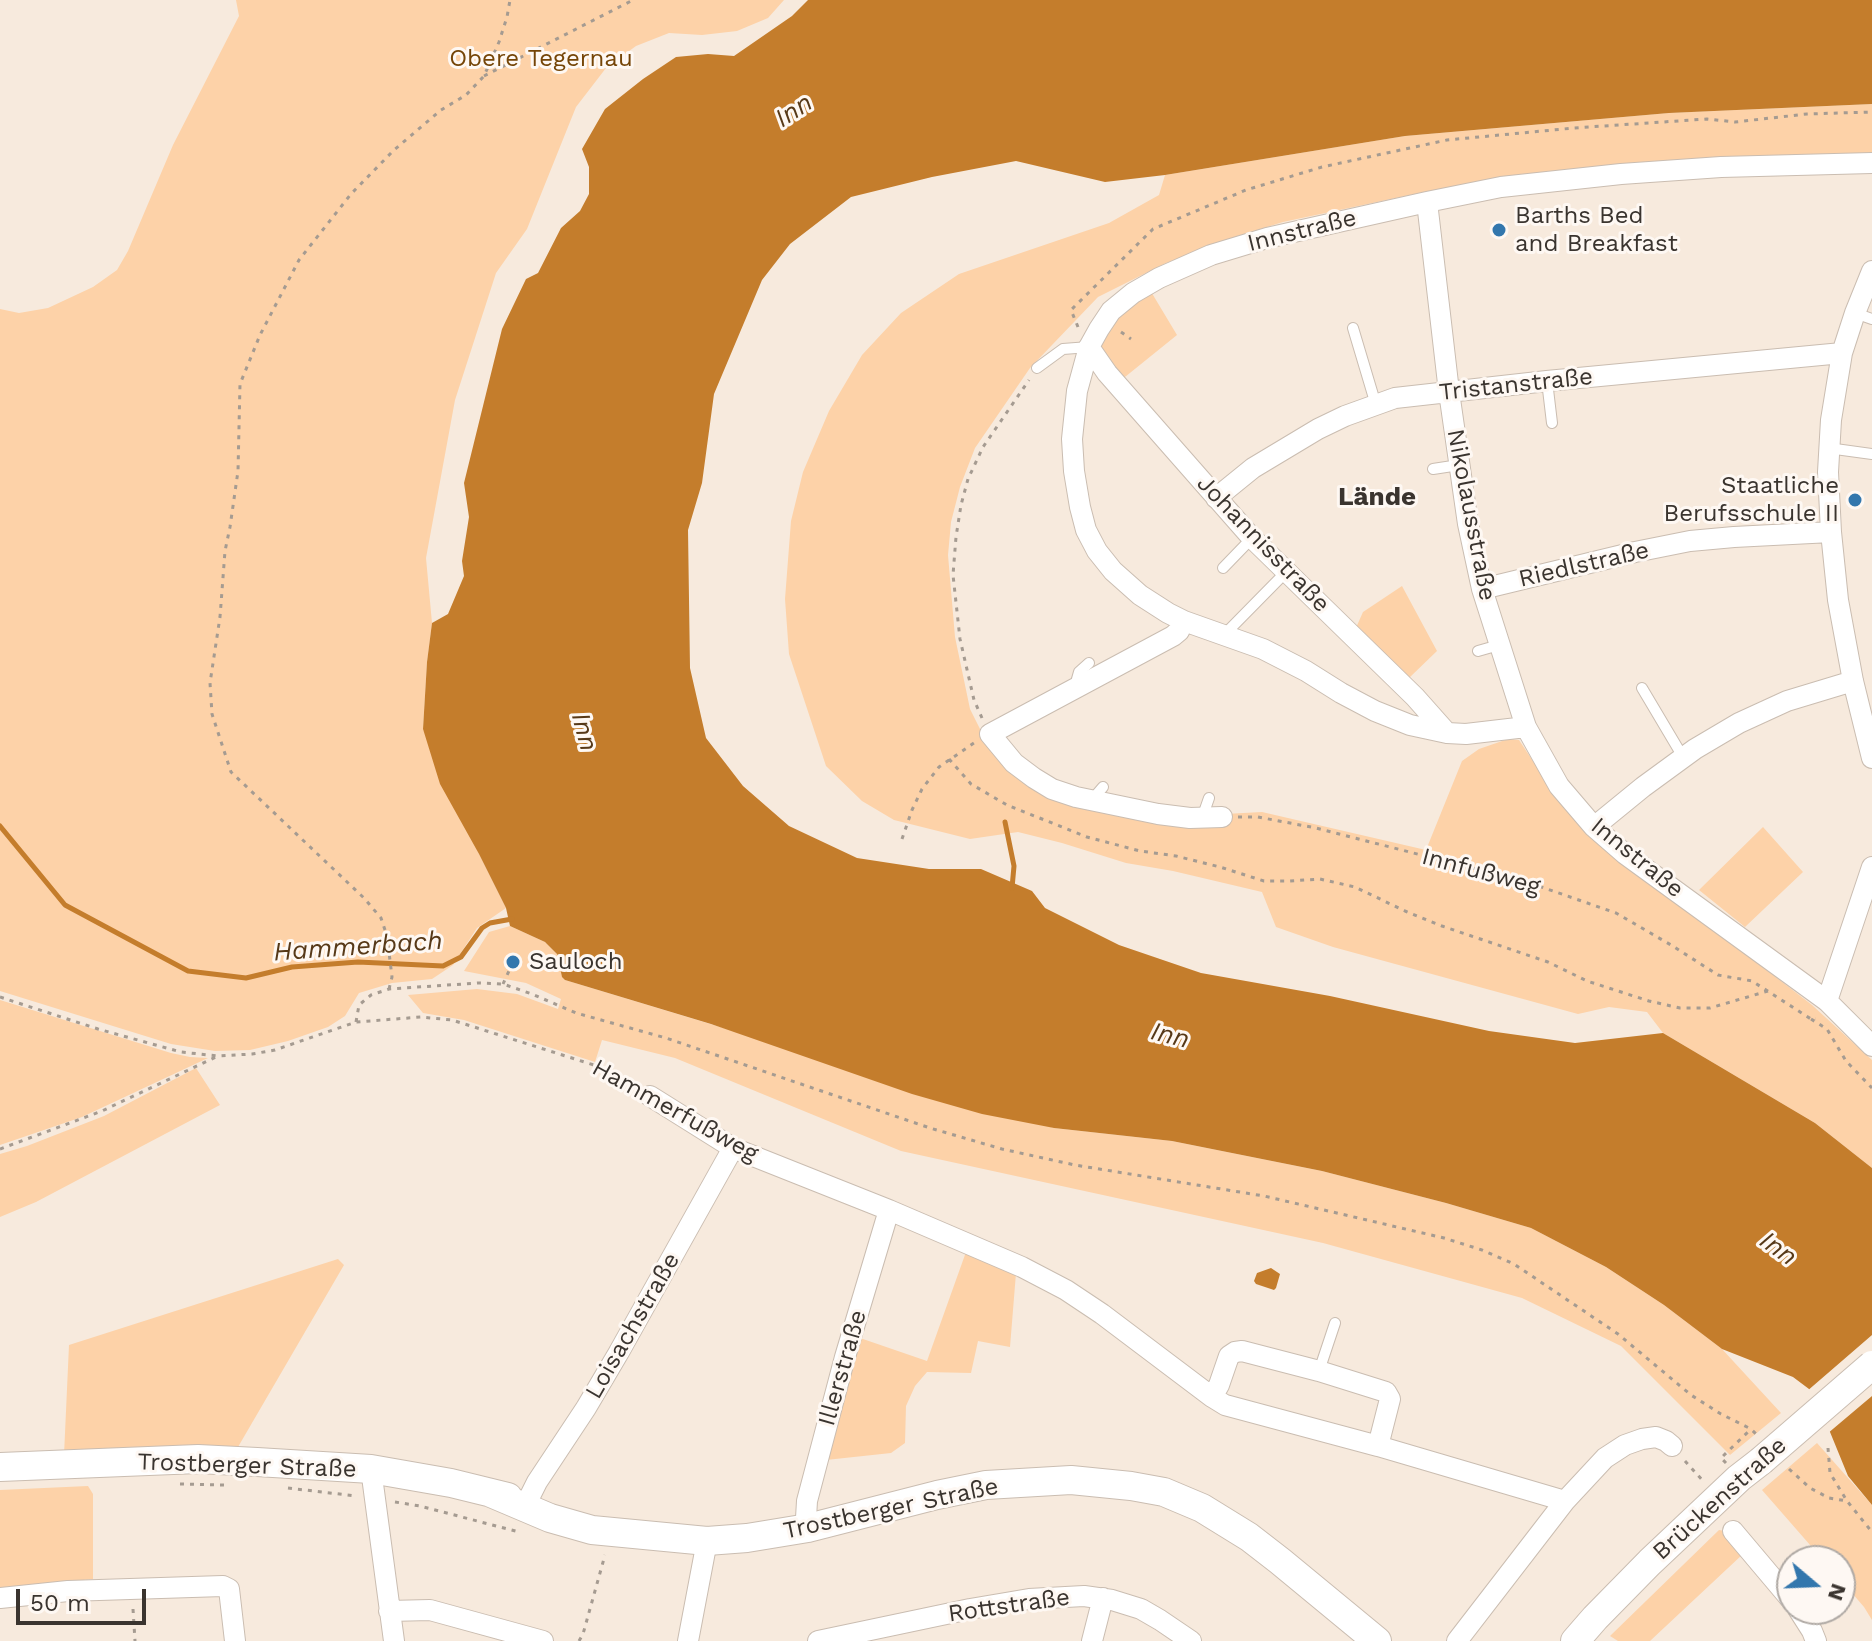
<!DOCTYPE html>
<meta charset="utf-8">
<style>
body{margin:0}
#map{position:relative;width:1872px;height:1641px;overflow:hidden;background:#f7eadd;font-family:"Work Sans",sans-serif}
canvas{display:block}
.north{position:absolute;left:1776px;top:1545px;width:80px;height:80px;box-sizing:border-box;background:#fef8f3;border:2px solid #b0aaa5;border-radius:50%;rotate:109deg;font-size:22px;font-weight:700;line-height:32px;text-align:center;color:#3a342f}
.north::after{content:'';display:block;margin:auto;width:28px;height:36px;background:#3377ad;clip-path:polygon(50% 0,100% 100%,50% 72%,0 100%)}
.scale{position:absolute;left:16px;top:1589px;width:130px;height:36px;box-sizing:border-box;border:4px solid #3a342f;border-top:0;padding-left:10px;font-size:24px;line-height:28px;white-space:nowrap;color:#3a342f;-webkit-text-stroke:6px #fef8f3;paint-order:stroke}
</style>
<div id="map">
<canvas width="1872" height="1641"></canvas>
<div class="north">N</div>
<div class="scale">50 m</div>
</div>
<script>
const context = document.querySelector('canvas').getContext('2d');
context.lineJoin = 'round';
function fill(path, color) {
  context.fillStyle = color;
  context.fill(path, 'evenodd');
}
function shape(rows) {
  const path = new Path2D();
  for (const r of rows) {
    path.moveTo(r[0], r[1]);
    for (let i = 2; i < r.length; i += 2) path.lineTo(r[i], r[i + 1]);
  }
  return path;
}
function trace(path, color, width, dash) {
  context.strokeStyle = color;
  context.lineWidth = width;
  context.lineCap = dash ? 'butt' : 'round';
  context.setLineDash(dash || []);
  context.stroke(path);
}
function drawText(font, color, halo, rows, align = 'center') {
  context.font = font + ' "Work Sans",sans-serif';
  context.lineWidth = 6;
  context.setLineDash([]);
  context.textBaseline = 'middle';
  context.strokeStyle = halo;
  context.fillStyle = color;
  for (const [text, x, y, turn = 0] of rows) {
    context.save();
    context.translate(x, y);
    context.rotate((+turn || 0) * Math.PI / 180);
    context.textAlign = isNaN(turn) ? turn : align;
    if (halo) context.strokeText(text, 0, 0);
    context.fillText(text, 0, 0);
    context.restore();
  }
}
fill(shape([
 [236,0,784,0,768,18,737,31,702,35,669,33,636,46,606,68,576,107,527,229,496,273,455,400,426,558,432,623,427,662,423,729,479,854,506,908,477,928,453,965,432,979,392,983,359,993,345,1016,328,1027,288,1041,250,1050,215,1051,171,1044,0,991,0,309,19,313,48,308,93,287,117,270,128,251,173,145,239,16],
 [1872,104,1872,155,1533,176,1424,192,1283,222,1238,236,1166,263,1098,297,1030,368,975,448,960,487,951,522,948,555,955,637,970,709,985,739,1024,778,1150,818,1262,812,1426,850,1462,761,1479,749,1508,739,1519,740,1560,802,1716,931,1812,1005,1872,1060,1872,1168,1815,1123,1663,1033,1647,1012,1609,1007,1578,1014,1333,947,1276,927,1262,892,1173,871,1126,863,1062,843,1018,832,970,839,894,820,862,801,826,766,789,654,785,599,791,521,803,472,829,411,862,355,901,313,959,274,1109,223,1159,195,1165,175,1405,136,1669,113],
 [1150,290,1177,335,1120,381,1101,348,1102,342,1114,322,1137,298],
 [1402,586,1437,651,1409,678,1355,630,1363,612],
 [1763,827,1803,872,1745,927,1699,890],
 [510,926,545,942,557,954,562,976,565,980,1054,1128,1172,1141,1322,1171,1446,1203,1531,1228,1606,1267,1664,1305,1722,1349,1781,1413,1730,1455,1621,1346,1522,1298,1323,1243,901,1151,675,1058,602,1040,595,1062,464,1020,423,1013,408,995,477,989,517,994,558,1009,561,999,526,983,464,971,489,932],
 [0,1000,171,1053,190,1057,208,1058,82,1117,0,1145],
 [196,1068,220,1105,36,1202,0,1217,0,1154,27,1146,104,1116],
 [966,1252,1016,1273,1010,1347,978,1341,971,1373,927,1372,915,1386,906,1406,905,1443,891,1453,826,1460,860,1338,927,1361],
 [338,1259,344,1265,238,1447,64,1455,69,1345],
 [1817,1443,1872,1505,1872,1620,1864,1607,1840,1579,1840,1561,1824,1561,1762,1490],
 [88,1486,93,1494,93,1579,0,1589,0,1490],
 [1719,1530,1725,1531,1743,1554,1650,1641,1618,1641,1610,1636]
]), '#fdd2a8');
fill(shape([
 [808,0,1872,0,1872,104,1669,113,1405,136,1165,175,1105,182,1016,161,932,177,851,197,790,244,762,280,714,394,702,483,688,530,690,668,706,738,743,786,789,826,857,858,929,869,981,869,1032,891,1045,908,1119,945,1201,973,1330,996,1489,1031,1575,1043,1663,1033,1815,1123,1872,1168,1872,1505,1848,1476,1821,1410,1809,1389,1793,1377,1722,1349,1664,1305,1606,1267,1531,1228,1446,1203,1322,1171,1172,1141,1054,1128,982,1114,912,1094,711,1024,565,980,562,977,557,954,545,942,510,926,506,908,479,854,440,784,423,729,427,662,432,623,448,614,464,576,462,561,469,517,464,483,502,329,526,279,538,273,561,228,580,211,589,194,589,167,582,149,605,109,643,79,676,57,708,54,734,56,792,16],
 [1271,1268,1280,1274,1276,1288,1274,1290,1256,1284,1254,1281,1257,1273]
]), '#c47d2c');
fill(shape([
 [1872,1335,1872,1396,1827,1434,1818,1411,1806,1392]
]), '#f7eadd');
trace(shape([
 [1005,822,1014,866,1012,888],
 [0,826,65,905,188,971,246,978,292,967,358,962,443,966,461,957,482,928,490,923,512,919]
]), '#c47d2c', 5);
const lane = shape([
 [1855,313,1872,319],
 [1353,328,1376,405],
 [1037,368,1063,349,1089,347],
 [1547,381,1552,423],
 [1828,448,1872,454],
 [1433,469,1459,465],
 [1223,568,1252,538],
 [1224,635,1286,572],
 [1478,651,1499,645],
 [1079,686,1077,679,1079,672,1089,663],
 [1642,688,1683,757],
 [1091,801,1103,787],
 [1202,818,1209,798],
 [1319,1371,1335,1323]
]);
const street = shape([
 [1427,202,1449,392,1468,524,1482,589,1526,727,1559,786,1594,827,1625,854,1827,1001,1872,1046],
 [1872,271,1855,313,1842,353,1831,420,1828,472,1831,532,1838,600,1853,681,1872,758],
 [1089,347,1107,373,1252,538,1415,697,1447,733],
 [1216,498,1253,468,1318,429,1345,416,1395,398,1547,381,1842,353],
 [1482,589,1635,552,1690,541,1734,537,1831,532],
 [1184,621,1179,631,1173,636,990,734,1014,763,1034,778,1052,789,1076,797,1158,814,1190,818,1222,817],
 [1526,727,1466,734,1447,733,1410,725,1375,711,1341,693,1306,671,1263,649,1184,621,1168,613,1140,595,1113,571,1097,551,1086,530,1080,507,1074,471,1072,439,1077,391,1089,347,1099,329,1111,311,1133,293,1159,278,1211,255,1267,238,1427,202,1501,187,1621,174,1721,167,1872,163],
 [1594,827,1643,787,1695,749,1739,723,1787,701,1853,681],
 [1827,1001,1872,867],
 [650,1096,733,1148,889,1210,1022,1267,1066,1290,1102,1314,1212,1397,1225,1405,1378,1446,1565,1501],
 [1212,1397,1219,1385,1229,1356,1235,1352,1242,1351,1319,1371,1386,1392,1390,1399,1378,1446],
 [371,1469,394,1641],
 [527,1502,537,1482,586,1408,619,1352,733,1148],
 [808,1528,806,1518,807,1501,845,1357,889,1210],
 [1733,1531,1792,1601],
 [0,1598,68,1591,223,1586,229,1589,235,1641],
 [1798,1609,1812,1631,1816,1641],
 [389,1611,430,1610,543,1641],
 [688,1641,707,1541],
 [818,1641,970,1609,1029,1599,1084,1596,1112,1600,1141,1609,1160,1620,1191,1641],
 [1092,1641,1103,1598],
 [1457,1641,1565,1501,1605,1458,1625,1445,1642,1439,1656,1437,1666,1441,1672,1446]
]);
const secondary = shape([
 [0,1467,198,1459,257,1462,371,1469,451,1483,508,1497],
 [491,1493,550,1518,592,1530,707,1541,747,1538,808,1528,937,1495,986,1485,1071,1480,1131,1486,1164,1492,1202,1508,1249,1537,1280,1561,1377,1641],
 [1575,1641,1595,1618,1650,1562,1739,1478,1761,1461]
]);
trace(lane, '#cabdb1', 12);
trace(street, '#cabdb1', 22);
trace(secondary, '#cabdb1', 30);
trace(shape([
 [484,76,633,0],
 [1078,327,1071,310,1153,229,1246,190,1322,167,1447,140,1574,128,1707,119,1735,122,1807,114,1872,112],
 [1121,332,1131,339],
 [982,718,974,700,960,639,953,575,956,537,961,505,968,479,983,447,1029,380],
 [949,759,971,784,1007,805,1087,837,1140,851,1176,856,1220,867,1264,881,1290,881,1320,879,1355,887,1405,911,1442,926,1548,962,1587,981,1649,1001,1680,1008,1710,1008,1768,991],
 [1238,817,1258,817,1316,828,1530,883,1616,913,1671,945,1718,975,1752,981,1811,1019,1816,1019],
 [902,839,912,810,922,789,939,767,974,743],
 [503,984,513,962],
 [389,989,392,977,387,936,381,918,364,898,231,772,212,714,210,683,220,617,225,551,230,527,238,471,240,384,260,335,299,260,351,194,394,150,441,110,466,95,484,76,499,42,507,17,510,0],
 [0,997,98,1029,181,1052,218,1056,252,1054,275,1050,356,1022,421,1017,452,1020,597,1066,634,1085],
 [1811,1019,1827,1029,1846,1061,1872,1088],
 [356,1022,359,1005,371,995,389,989,478,983,503,984,532,994,576,1013,666,1038,930,1128,1002,1149,1075,1165,1264,1196,1444,1238,1482,1250,1514,1264,1618,1334,1691,1395,1721,1414,1751,1429,1756,1434],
 [0,1149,102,1111,218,1056],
 [1828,1448,1830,1473,1847,1501],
 [1685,1461,1704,1482],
 [1726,1463,1721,1458,1751,1429],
 [1789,1469,1810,1488,1829,1498,1847,1501,1872,1532],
 [180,1484,224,1485],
 [288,1488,356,1496],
 [395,1502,420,1506,519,1532],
 [133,1609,135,1641],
 [579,1641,583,1634,605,1555]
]), '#a59b91', 3, [4, 6]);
trace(lane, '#fff', 10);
trace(street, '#fff', 20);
trace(secondary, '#fff', 28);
const secondaryBridge = shape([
 [1761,1461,1872,1365]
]);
trace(secondaryBridge, '#cabdb1', 30, []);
trace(secondaryBridge, '#fff', 28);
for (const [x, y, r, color] of [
 [1499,230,8,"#3377ad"],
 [1855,500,8,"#3377ad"],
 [513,962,8,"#3377ad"]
]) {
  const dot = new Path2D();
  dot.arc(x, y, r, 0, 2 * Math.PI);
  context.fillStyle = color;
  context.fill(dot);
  trace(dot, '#fef8f3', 3);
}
drawText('24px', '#754507', '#fef8f3', [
 ["Obere Tegernau",541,59]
]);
drawText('24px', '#3a342f', '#fef8f3', [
 ["Barths Bed",1515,216],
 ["and Breakfast",1515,244],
 ["Staatliche",1839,486,"right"],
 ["Berufsschule II",1839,514,"right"],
 ["Sauloch",529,962]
], 'left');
drawText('24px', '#3a342f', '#fef8f3', [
 ["Innstraße",1302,231,-14],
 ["Tristanstraße",1516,385,-6],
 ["Nikolausstraße",1471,515,79],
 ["Johannisstraße",1263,544,46],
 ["Riedlstraße",1584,565,-13],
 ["Innstraße",1637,858,39],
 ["Innfußweg",1481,872,15],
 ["Hammerfußweg",675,1111,29],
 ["Loisachstraße",633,1326,-60],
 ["Illerstraße",843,1368,-74],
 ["Trostberger Straße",247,1466,2],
 ["Brückenstraße",1720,1499,-42],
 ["Trostberger Straße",891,1509,-12],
 ["Rottstraße",1009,1606,-8]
]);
drawText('italic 26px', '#573918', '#fef8f3', [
 ["Inn",794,111,-33],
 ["Inn",584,732,75],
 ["Hammerbach",358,947,-4],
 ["Inn",1170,1036,14],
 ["Inn",1778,1249,36]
]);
drawText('bold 26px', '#3a342f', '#fef8f3', [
 ["Lände",1377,497]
]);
</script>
